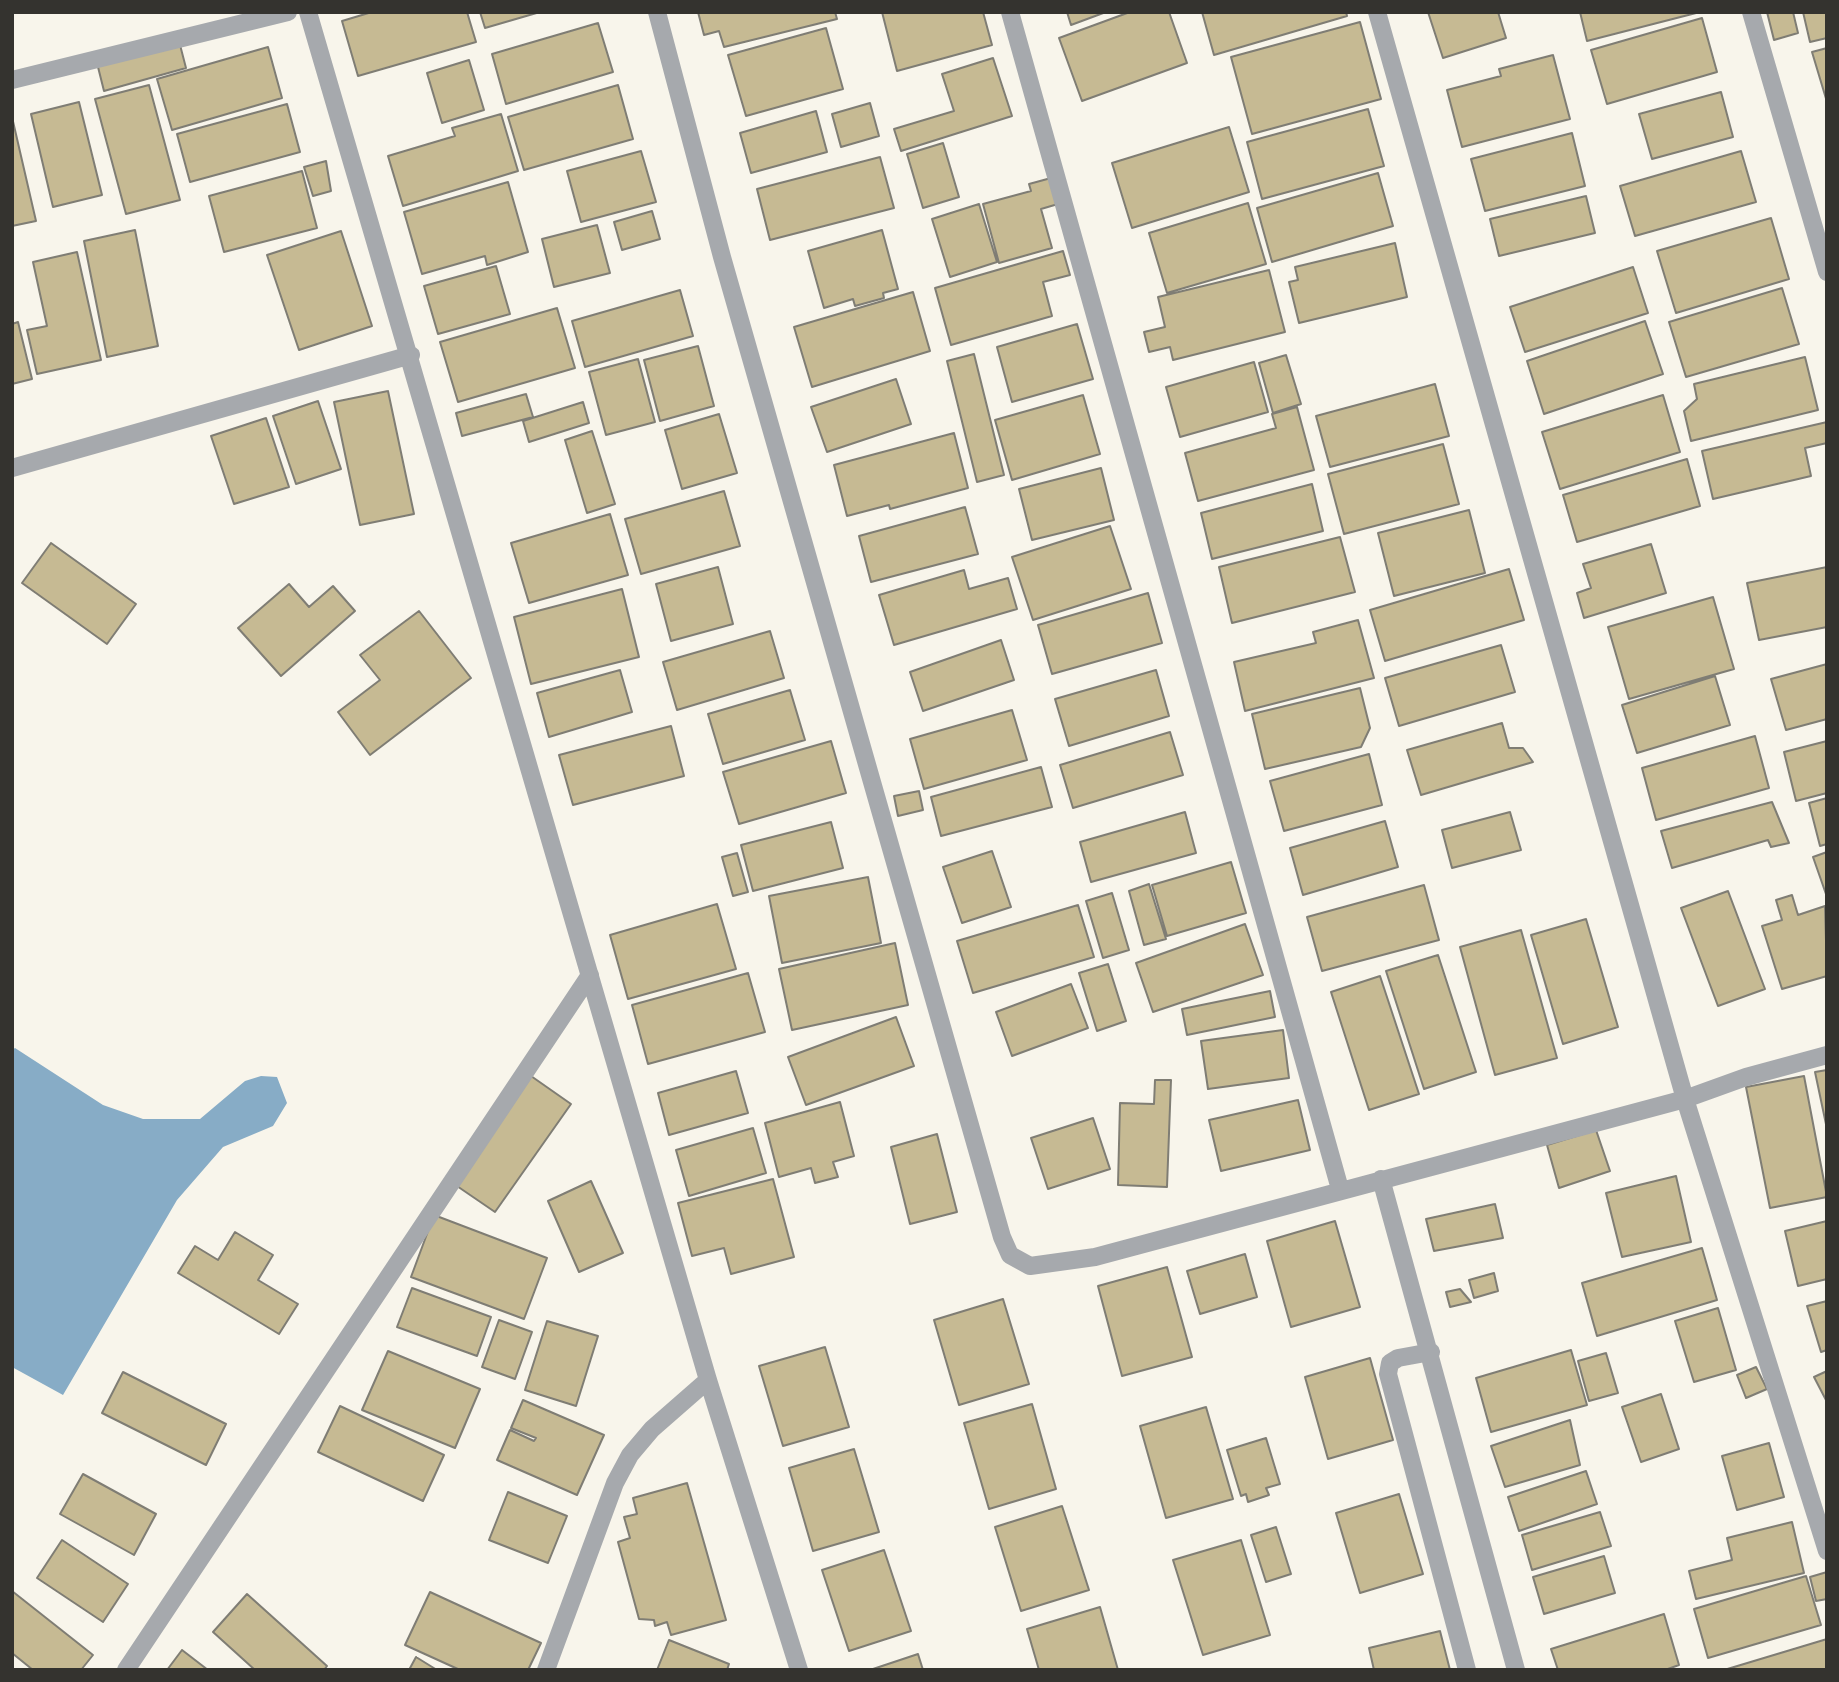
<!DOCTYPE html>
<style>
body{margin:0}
#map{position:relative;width:1839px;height:1682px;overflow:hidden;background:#f8f5eb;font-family:Signika,sans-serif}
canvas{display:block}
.frame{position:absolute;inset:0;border:14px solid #34332f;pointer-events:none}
</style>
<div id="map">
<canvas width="1839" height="1682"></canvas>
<div class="frame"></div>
</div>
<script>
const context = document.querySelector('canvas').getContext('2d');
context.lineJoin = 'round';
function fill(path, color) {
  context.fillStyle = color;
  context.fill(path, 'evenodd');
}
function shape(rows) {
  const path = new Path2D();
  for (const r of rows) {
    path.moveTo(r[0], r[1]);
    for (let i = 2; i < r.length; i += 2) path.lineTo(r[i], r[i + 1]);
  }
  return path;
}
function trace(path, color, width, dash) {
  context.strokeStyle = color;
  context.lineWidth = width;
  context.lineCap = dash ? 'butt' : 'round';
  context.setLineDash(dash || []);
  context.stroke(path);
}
fill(shape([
 [15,1048,103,1105,143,1119,200,1119,245,1081,261,1076,277,1077,287,1103,273,1126,223,1147,177,1200,63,1395,12,1367,12,1050]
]), '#87acc6');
const building = shape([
 [372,12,467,12,476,42,358,76,342,21,372,12],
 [480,12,540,12,485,28,480,12],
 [698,12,835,12,837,19,724,47,719,31,704,35,698,12],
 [882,12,983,12,992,45,897,71,882,12],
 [1067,12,1106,12,1071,25,1067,12],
 [1130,12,1169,12,1187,63,1082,101,1059,38,1130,12],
 [1202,12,1346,12,1347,16,1214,55,1202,12],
 [1428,12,1498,12,1506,38,1443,58,1428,12],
 [1580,12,1700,12,1587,41,1580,12],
 [1767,12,1793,12,1798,33,1774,40,1767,12],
 [1803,12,1827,12,1827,38,1810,42,1803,12],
 [1702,18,1717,72,1607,104,1591,50,1702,18],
 [1360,22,1381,99,1252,134,1231,57,1360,22],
 [598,23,613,72,506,104,492,54,598,23],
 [826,28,843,89,746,116,728,55,826,28],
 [179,41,186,68,104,91,97,63,179,41],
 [268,47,282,98,172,130,157,79,268,47],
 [1827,48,1827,102,1812,52,1827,48],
 [1553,55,1570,119,1462,147,1447,90,1501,76,1499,69,1553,55],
 [993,58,1012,116,901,151,894,129,954,111,942,74,993,58],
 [469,60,484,110,442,123,427,73,469,60],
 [149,85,180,200,126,214,95,99,149,85],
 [618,85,633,139,524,170,508,117,618,85],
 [1721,92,1733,137,1652,159,1639,114,1721,92],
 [79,102,102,195,53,207,31,114,79,102],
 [870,103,879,136,841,147,832,114,870,103],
 [287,104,300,152,190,182,177,134,287,104],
 [1368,109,1384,166,1262,199,1247,142,1368,109],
 [816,111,827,152,751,173,740,133,816,111],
 [501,114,518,171,403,206,388,156,455,136,452,128,501,114],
 [12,117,36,221,12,226,12,117],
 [1229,127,1249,192,1132,228,1112,163,1229,127],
 [1572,133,1585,186,1485,211,1471,159,1572,133],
 [943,143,959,197,923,208,907,154,943,143],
 [641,151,656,202,581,222,567,171,641,151],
 [1741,151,1756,202,1635,236,1620,186,1741,151],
 [880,157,894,208,770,240,757,189,880,157],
 [326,161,331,191,313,196,304,167,326,161],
 [302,171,317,228,224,252,209,196,302,171],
 [1378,173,1393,226,1272,262,1257,208,1378,173],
 [1051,178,1058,204,1041,209,1052,248,999,263,983,204,1031,191,1029,184,1051,178],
 [508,182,528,252,487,265,485,256,422,274,404,212,508,182],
 [1586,196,1595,233,1499,256,1490,219,1586,196],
 [1248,203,1266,264,1167,293,1149,233,1248,203],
 [979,204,997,262,950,277,932,219,979,204],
 [652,211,660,239,622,250,614,222,652,211],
 [1771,218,1789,279,1676,313,1657,251,1771,218],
 [597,225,610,273,554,287,542,239,597,225],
 [135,230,158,346,107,357,84,241,135,230],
 [882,230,898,289,883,293,884,298,855,306,853,299,824,308,808,251,882,230],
 [341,231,372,326,299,350,267,255,341,231],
 [1395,243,1407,297,1299,323,1289,282,1298,280,1295,267,1395,243],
 [1063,251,1070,275,1043,282,1052,316,951,345,935,288,1063,251],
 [77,252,101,360,37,374,27,330,47,326,33,262,77,252],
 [496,266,510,314,438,334,424,286,496,266],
 [1633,267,1648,313,1525,352,1510,307,1633,267],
 [1269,270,1285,332,1173,360,1170,347,1149,352,1144,332,1165,327,1158,297,1269,270],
 [1782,288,1799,344,1686,377,1669,322,1782,288],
 [680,290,693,336,585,367,572,321,680,290],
 [913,292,930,351,812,387,794,327,913,292],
 [557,308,575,368,458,402,440,342,557,308],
 [1645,321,1663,374,1544,414,1527,361,1645,321],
 [18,322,32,379,12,384,12,324,18,322],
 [1077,324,1093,379,1012,402,997,347,1077,324],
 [698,346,714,406,660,421,644,360,698,346],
 [974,354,1004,475,977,482,947,361,974,354],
 [1286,355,1301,404,1273,413,1259,363,1286,355],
 [1805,357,1818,410,1691,441,1684,411,1697,399,1694,384,1805,357],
 [638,359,655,422,606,435,589,372,638,359],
 [1254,362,1268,412,1180,437,1166,387,1254,362],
 [896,379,911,424,827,452,811,407,896,379],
 [1435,384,1449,436,1330,467,1316,416,1435,384],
 [388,391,414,514,360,525,334,402,388,391],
 [526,394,533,417,462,436,456,413,526,394],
 [1083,395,1100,454,1012,480,995,420,1083,395],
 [1663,395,1680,452,1560,489,1542,432,1663,395],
 [318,401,341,469,296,484,273,416,318,401],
 [583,402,589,423,529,442,523,421,583,402],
 [1297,407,1314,470,1198,501,1185,453,1276,428,1272,414,1297,407],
 [719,414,737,473,682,489,665,430,719,414],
 [266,418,289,487,234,504,211,436,266,418],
 [1827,422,1827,443,1805,448,1811,476,1713,499,1702,451,1827,422],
 [592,431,615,504,587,513,565,440,592,431],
 [954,433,968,488,890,509,889,505,847,516,834,465,954,433],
 [1443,444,1459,504,1344,534,1328,474,1443,444],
 [1687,459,1700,506,1577,542,1563,495,1687,459],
 [1101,468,1114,520,1032,540,1019,489,1101,468],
 [1312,484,1323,531,1212,559,1201,513,1312,484],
 [724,491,740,546,641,574,625,519,724,491],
 [965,507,978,554,871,582,859,536,965,507],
 [1469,510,1485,573,1394,596,1378,533,1469,510],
 [610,514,628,575,529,603,511,543,610,514],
 [1110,526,1131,589,1033,620,1012,557,1110,526],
 [1340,537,1355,592,1232,623,1219,567,1340,537],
 [51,543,136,604,107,644,22,583,51,543],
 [1651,544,1666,593,1584,618,1577,593,1591,588,1583,564,1651,544],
 [718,567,733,624,671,641,656,584,718,567],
 [1827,567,1827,627,1759,640,1747,583,1827,567],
 [1509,569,1524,620,1385,661,1370,610,1509,569],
 [964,570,969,589,1008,578,1017,609,894,645,879,595,964,570],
 [289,584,309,607,333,586,355,611,281,676,238,628,289,584],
 [622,589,639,657,531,684,514,617,622,589],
 [1148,593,1162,643,1052,674,1038,625,1148,593],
 [1713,597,1734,669,1629,699,1608,627,1713,597],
 [419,611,471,678,370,755,338,712,380,680,360,655,419,611],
 [1358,620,1374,678,1245,711,1234,662,1316,643,1313,632,1358,620],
 [770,631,784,678,677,710,663,662,770,631],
 [1001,640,1014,680,923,711,910,672,1001,640],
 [1501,645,1515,692,1399,726,1385,678,1501,645],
 [1827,664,1827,719,1786,730,1771,679,1827,664],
 [620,670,632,712,549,737,537,693,620,670],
 [1156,670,1169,716,1069,746,1055,699,1156,670],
 [1715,676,1730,725,1637,753,1622,705,1715,676],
 [1360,688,1370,728,1361,747,1265,769,1252,714,1360,688],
 [790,690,805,740,723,764,708,714,790,690],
 [1012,710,1027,760,924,789,910,739,1012,710],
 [1502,723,1509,748,1523,748,1533,762,1421,795,1407,750,1502,723],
 [671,726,684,776,573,805,559,755,671,726],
 [1170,732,1183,775,1073,808,1060,765,1170,732],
 [1755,736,1769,788,1656,820,1642,768,1755,736],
 [831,741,846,793,739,824,723,772,831,741],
 [1827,741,1827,793,1796,801,1784,752,1827,741],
 [1369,754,1382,805,1284,831,1270,781,1369,754],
 [1041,767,1052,807,941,836,931,797,1041,767],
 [919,791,923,810,898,816,894,796,919,791],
 [1827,798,1827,844,1820,846,1809,803,1827,798],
 [1772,802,1789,843,1771,847,1768,840,1672,868,1661,831,1772,802],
 [1185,812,1196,853,1091,882,1080,842,1185,812],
 [1510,812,1521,850,1452,868,1442,830,1510,812],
 [1385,821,1398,867,1303,895,1290,848,1385,821],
 [831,822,843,868,753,891,741,845,831,822],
 [992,851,1011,907,962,923,943,867,992,851],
 [1827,852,1827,897,1813,857,1827,852],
 [737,853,748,892,733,896,722,857,737,853],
 [1231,862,1246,913,1167,936,1152,885,1231,862],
 [868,877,881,943,782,963,769,896,868,877],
 [1149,884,1166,939,1144,945,1129,891,1149,884],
 [1424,885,1439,940,1322,971,1307,917,1424,885],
 [1728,891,1765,989,1718,1006,1681,908,1728,891],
 [1112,893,1129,950,1103,958,1086,901,1112,893],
 [1792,895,1798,915,1825,906,1827,976,1782,989,1762,926,1782,920,1776,900,1792,895],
 [717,904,736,969,628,999,610,935,717,904],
 [1078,905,1094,957,973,993,957,941,1078,905],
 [1586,919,1618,1027,1563,1044,1531,935,1586,919],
 [1245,924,1263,975,1153,1012,1136,963,1245,924],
 [1521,930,1557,1058,1495,1075,1460,947,1521,930],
 [895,943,908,1005,792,1030,779,969,895,943],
 [1438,955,1476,1072,1424,1089,1386,971,1438,955],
 [1108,964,1126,1021,1097,1031,1079,973,1108,964],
 [748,973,765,1032,648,1064,632,1005,748,973],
 [1380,976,1419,1094,1369,1110,1331,992,1380,976],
 [1071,984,1088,1028,1012,1056,996,1012,1071,984],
 [1270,991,1275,1017,1187,1035,1182,1009,1270,991],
 [896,1017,914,1066,806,1105,788,1057,896,1017],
 [1283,1030,1289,1078,1208,1089,1201,1041,1283,1030],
 [1827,1070,1827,1129,1815,1072,1827,1070],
 [736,1071,748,1113,669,1135,658,1093,736,1071],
 [531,1076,571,1104,495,1212,454,1184,531,1076],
 [1804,1076,1827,1197,1770,1208,1746,1087,1804,1076],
 [1155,1080,1171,1080,1167,1187,1118,1185,1120,1103,1154,1104,1155,1080],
 [1298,1100,1310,1150,1221,1171,1209,1120,1298,1100],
 [840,1102,854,1156,833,1162,838,1177,815,1183,811,1168,779,1177,765,1123,840,1102],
 [1093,1118,1110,1169,1048,1189,1031,1138,1093,1118],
 [753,1128,766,1173,689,1196,676,1150,753,1128],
 [1596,1130,1610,1171,1559,1188,1547,1145,1596,1130],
 [937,1134,957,1212,910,1224,891,1147,937,1134],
 [1676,1176,1691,1242,1622,1257,1606,1193,1676,1176],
 [773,1179,794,1257,731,1274,724,1248,692,1256,678,1203,773,1179],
 [591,1181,623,1253,579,1272,548,1201,591,1181],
 [1495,1204,1503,1238,1434,1251,1426,1219,1495,1204],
 [434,1215,547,1258,524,1319,411,1277,434,1215],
 [1335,1221,1360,1307,1291,1327,1267,1241,1335,1221],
 [1827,1221,1827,1279,1798,1286,1785,1231,1827,1221],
 [235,1232,273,1255,258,1280,298,1304,279,1334,178,1273,195,1246,218,1260,235,1232],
 [1702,1248,1717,1300,1597,1336,1582,1283,1702,1248],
 [1245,1254,1257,1297,1200,1314,1187,1271,1245,1254],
 [1167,1267,1192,1357,1122,1376,1098,1286,1167,1267],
 [1494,1273,1498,1291,1474,1298,1469,1280,1494,1273],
 [412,1288,491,1317,477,1356,397,1327,412,1288],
 [1460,1289,1471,1302,1450,1307,1446,1292,1460,1289],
 [1003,1299,1029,1384,959,1405,934,1320,1003,1299],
 [1827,1301,1827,1350,1821,1352,1807,1306,1827,1301],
 [1718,1308,1736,1370,1694,1382,1675,1321,1718,1308],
 [499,1320,532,1332,515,1379,482,1367,499,1320],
 [547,1321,598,1336,576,1406,525,1390,547,1321],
 [825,1347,849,1427,783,1446,759,1366,825,1347],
 [1571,1350,1587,1405,1491,1432,1476,1378,1571,1350],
 [388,1351,480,1389,455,1448,362,1410,388,1351],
 [1606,1353,1618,1393,1589,1401,1578,1361,1606,1353],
 [1370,1358,1393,1440,1328,1459,1305,1377,1370,1358],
 [1756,1367,1767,1389,1746,1398,1737,1375,1756,1367],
 [1827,1371,1827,1402,1814,1377,1827,1371],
 [123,1372,226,1424,206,1465,102,1413,123,1372],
 [1661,1394,1679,1449,1641,1462,1622,1407,1661,1394],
 [523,1400,604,1435,577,1495,497,1460,510,1430,534,1441,536,1438,511,1428,523,1400],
 [1032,1404,1056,1489,989,1509,964,1423,1032,1404],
 [340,1406,444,1455,423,1501,318,1452,340,1406],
 [1206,1407,1233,1499,1166,1518,1140,1426,1206,1407],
 [1570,1420,1580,1465,1505,1487,1491,1446,1570,1420],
 [1266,1438,1280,1484,1266,1488,1269,1495,1248,1502,1246,1494,1241,1496,1227,1450,1266,1438],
 [1769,1443,1784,1497,1737,1510,1722,1456,1769,1443],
 [854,1449,879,1532,813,1551,789,1468,854,1449],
 [1586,1471,1597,1504,1519,1531,1508,1497,1586,1471],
 [83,1474,156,1514,134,1555,60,1514,83,1474],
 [687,1483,726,1620,671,1635,667,1622,655,1626,654,1620,639,1619,618,1542,630,1538,624,1517,637,1514,633,1498,687,1483],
 [508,1492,567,1516,548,1563,489,1540,508,1492],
 [1399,1494,1423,1574,1360,1593,1336,1513,1399,1494],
 [1062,1506,1089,1590,1021,1611,995,1527,1062,1506],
 [1600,1512,1611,1546,1532,1570,1522,1535,1600,1512],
 [1792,1522,1804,1573,1696,1599,1689,1571,1732,1560,1727,1538,1792,1522],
 [1276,1527,1291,1574,1266,1582,1251,1535,1276,1527],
 [62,1540,128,1584,103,1622,37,1578,62,1540],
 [1241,1540,1270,1635,1203,1655,1173,1560,1241,1540],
 [884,1550,911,1631,849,1651,822,1570,884,1550],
 [1604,1556,1615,1593,1544,1614,1533,1577,1604,1556],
 [1827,1572,1827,1599,1816,1601,1810,1577,1827,1572],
 [1806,1576,1821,1625,1708,1658,1694,1609,1806,1576],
 [12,1591,93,1655,81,1670,33,1670,12,1653,12,1591],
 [430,1592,541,1643,528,1670,460,1670,405,1645,430,1592],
 [247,1594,327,1666,324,1670,255,1670,213,1632,247,1594],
 [1100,1607,1118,1670,1039,1670,1027,1629,1100,1607],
 [1664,1614,1679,1665,1665,1670,1558,1670,1551,1649,1664,1614],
 [1440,1631,1450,1670,1374,1670,1369,1648,1440,1631],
 [1827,1639,1827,1670,1724,1670,1827,1639],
 [669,1640,729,1664,727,1670,657,1670,669,1640],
 [182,1650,208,1670,167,1670,182,1650],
 [918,1654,923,1670,870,1670,918,1654],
 [416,1657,437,1670,409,1670,416,1657]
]);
fill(building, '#c6ba93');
trace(building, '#7f7d74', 2);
trace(shape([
 [308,12,708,1380,799,1670],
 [657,12,722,257,1002,1237,1010,1255,1030,1266,1095,1257,1685,1099,1746,1077,1827,1055],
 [1010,12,1340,1189],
 [1377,12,1685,1099,1827,1551],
 [1751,12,1827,272],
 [12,80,288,12],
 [12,468,411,355],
 [1381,1179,1516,1670],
 [1431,1352,1398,1358,1390,1363,1388,1374,1467,1670],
 [126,1670,590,975],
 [546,1670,615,1483,630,1455,652,1429,708,1380]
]), '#a6a9ad', 18);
</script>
